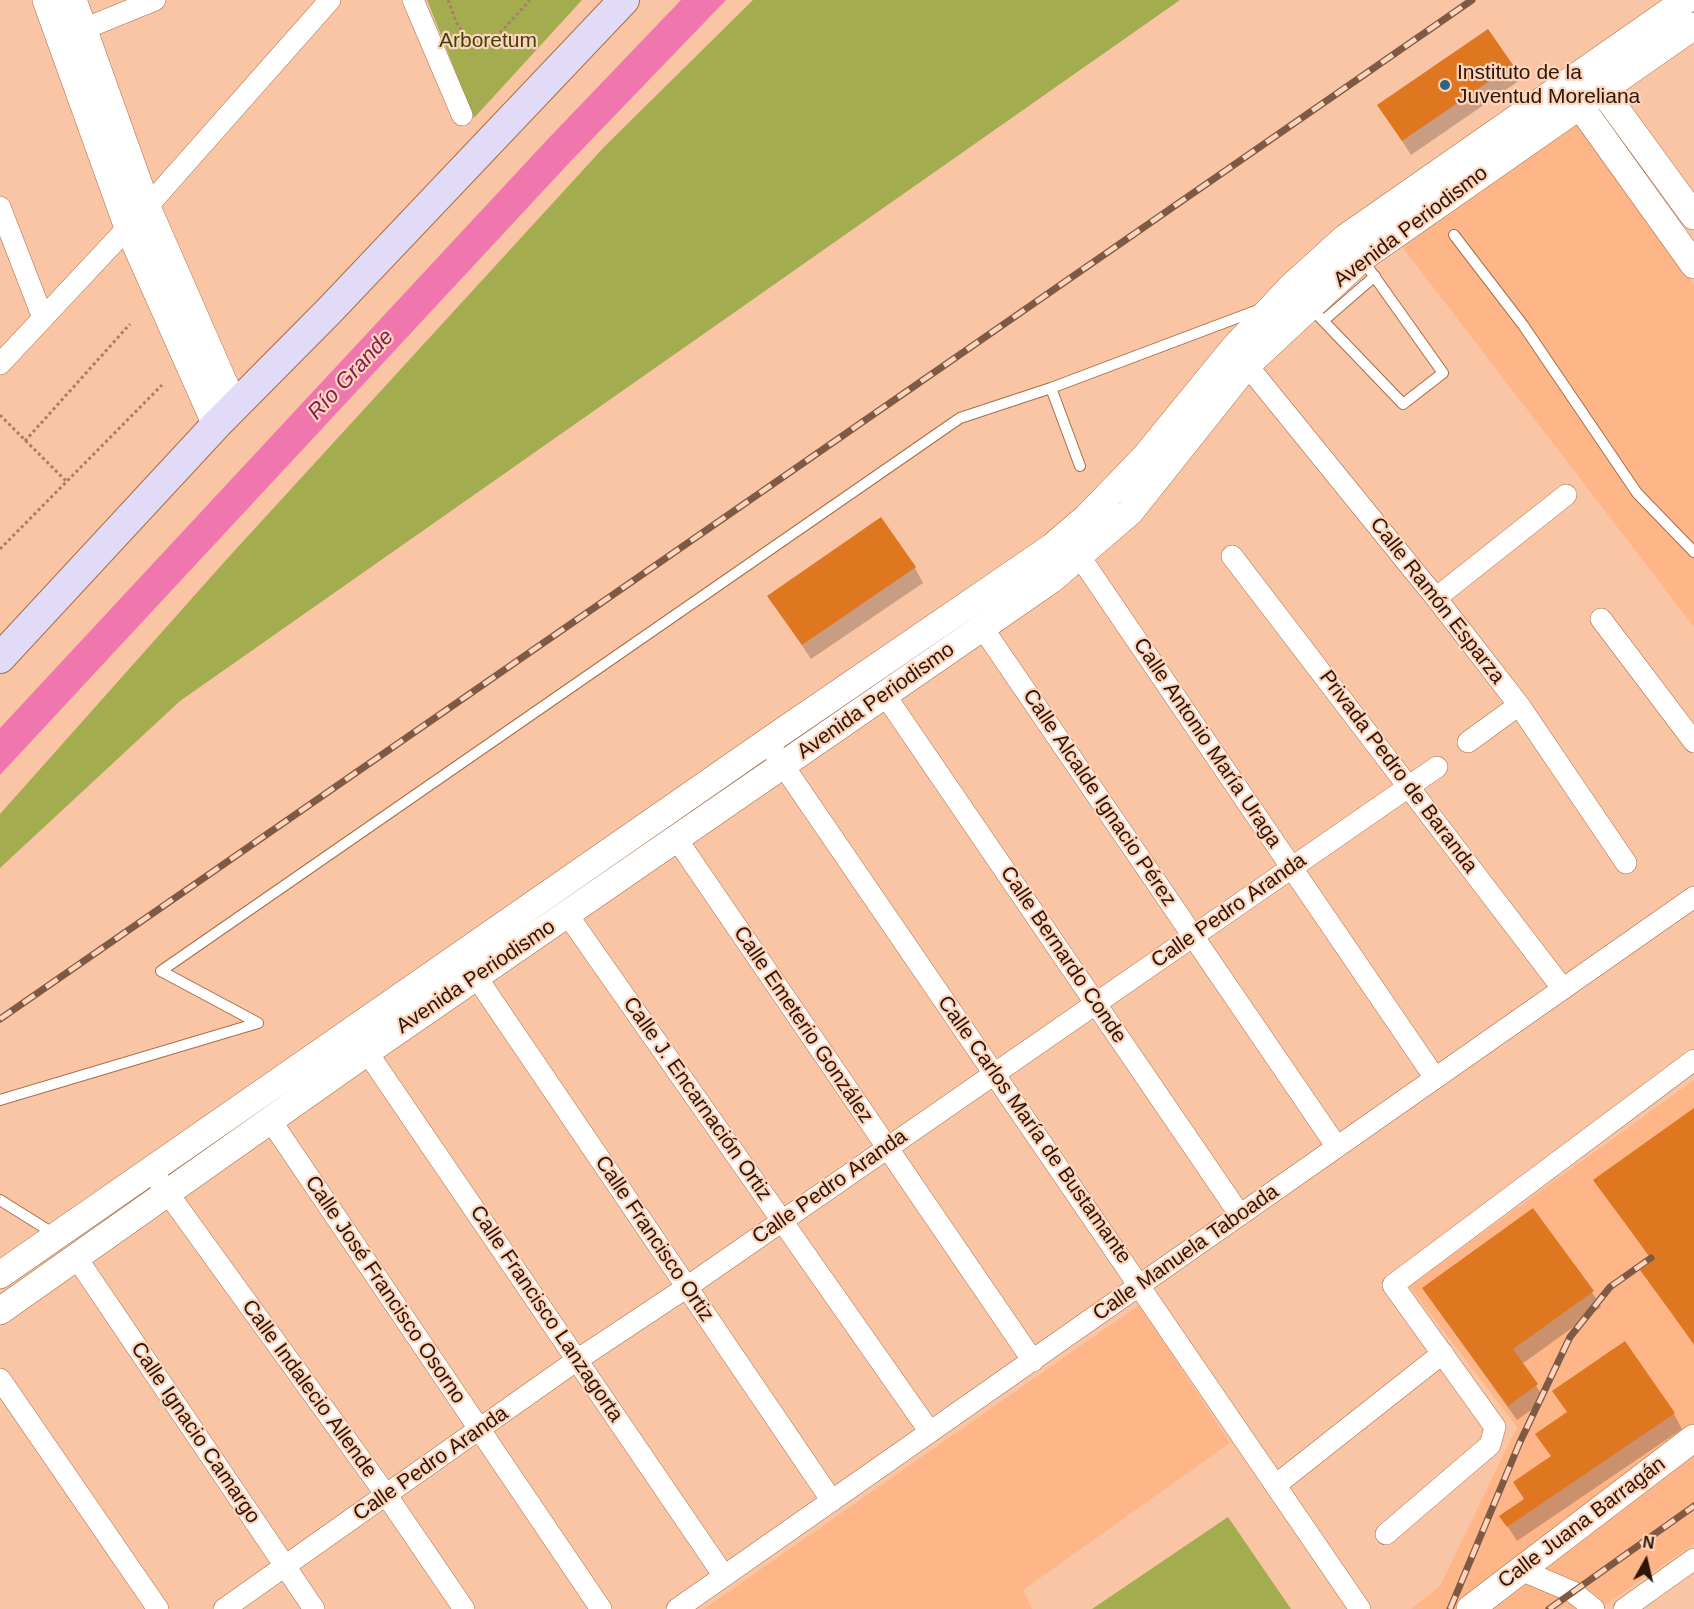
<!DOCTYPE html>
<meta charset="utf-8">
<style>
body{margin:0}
#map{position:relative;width:1694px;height:1609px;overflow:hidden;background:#fac5a4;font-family:Helvetica,sans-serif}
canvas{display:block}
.north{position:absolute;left:1616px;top:1531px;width:60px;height:60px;-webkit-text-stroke:4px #fed5bc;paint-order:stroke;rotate:8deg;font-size:16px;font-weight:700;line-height:24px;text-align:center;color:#2e1606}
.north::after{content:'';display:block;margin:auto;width:21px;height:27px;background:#2e1606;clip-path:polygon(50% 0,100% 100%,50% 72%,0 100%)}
</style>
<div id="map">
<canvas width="1694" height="1609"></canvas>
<div class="north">N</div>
</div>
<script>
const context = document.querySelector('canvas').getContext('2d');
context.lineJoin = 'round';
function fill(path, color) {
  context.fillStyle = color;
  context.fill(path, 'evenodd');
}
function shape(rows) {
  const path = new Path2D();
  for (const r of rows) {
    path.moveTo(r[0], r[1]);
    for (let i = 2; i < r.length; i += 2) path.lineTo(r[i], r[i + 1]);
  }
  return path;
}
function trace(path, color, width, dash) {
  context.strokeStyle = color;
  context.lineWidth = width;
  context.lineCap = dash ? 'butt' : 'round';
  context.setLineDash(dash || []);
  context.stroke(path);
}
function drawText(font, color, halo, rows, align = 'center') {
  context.font = font + ' Helvetica,sans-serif';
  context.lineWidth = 4.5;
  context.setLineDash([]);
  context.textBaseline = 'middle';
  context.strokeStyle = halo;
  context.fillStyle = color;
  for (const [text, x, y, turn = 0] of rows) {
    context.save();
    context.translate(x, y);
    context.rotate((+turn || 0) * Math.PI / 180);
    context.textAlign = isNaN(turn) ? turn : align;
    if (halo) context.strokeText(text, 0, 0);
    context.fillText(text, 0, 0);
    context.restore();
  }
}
fill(shape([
 [1575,116,1694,285,1694,627,1397,240],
 [1694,1080,1694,1544,1599,1609,1568,1609,1564,1606,1560,1609,1411,1609,1440,1586,1517,1427,1409,1286],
 [1139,1305,1230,1443,1023,1590,1032,1609,704,1609]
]), '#feb688');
fill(shape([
 [427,0,582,0,474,118],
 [753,0,1180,0,180,701,0,868,0,814,226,560,605,146],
 [1228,1517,1291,1609,1092,1609]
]), '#a4ac50');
fill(shape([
 [681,0,726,0,570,162,0,775,0,728,547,140]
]), '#ef77ae');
fill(shape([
 [1512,66,1520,80,1411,155,1379,105],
 [915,568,923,583,811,659,769,596],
 [1694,1110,1694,1345,1642,1270,1653,1262,1595,1180],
 [1423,1289,1592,1292,1601,1307,1522,1364,1545,1400,1517,1420],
 [1554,1391,1674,1414,1682,1429,1517,1541,1501,1516,1524,1501,1552,1457,1537,1434,1568,1413]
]), '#0003');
fill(shape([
 [1488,29,1513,65,1402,141,1377,105],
 [881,517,916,567,802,645,767,596],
 [1694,1108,1694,1344,1640,1270,1653,1261,1593,1180],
 [1533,1208,1594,1291,1513,1349,1538,1384,1508,1406,1422,1288],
 [1625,1341,1675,1413,1507,1527,1499,1516,1524,1499,1513,1482,1551,1456,1535,1434,1567,1412,1552,1391]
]), '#df7620');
const service = shape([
 [1454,235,1523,325,1637,493,1694,552],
 [1310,307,1403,404,1443,373,1362,259],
 [1323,321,1375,276],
 [1051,388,1080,466],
 [0,1100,258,1023,161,971,960,418,1051,388,1258,310],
 [0,1200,56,1235]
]);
const minor = shape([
 [413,0,462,115],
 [69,35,155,0],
 [0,207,43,318],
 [1238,354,1436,598,1519,705,1626,863],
 [0,364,147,207,330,0],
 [1232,556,1563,989],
 [1080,557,1435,1078],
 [1436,598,1566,495],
 [1601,619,1694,742],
 [982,627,1337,1147],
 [885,695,1240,1215],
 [1468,742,1519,705],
 [774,752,1360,1609],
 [676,838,1033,1361],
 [567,914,930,1432],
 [477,978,832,1501],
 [367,1052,724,1576],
 [271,1121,601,1609],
 [159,1181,387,1496,464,1609],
 [76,1257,314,1609],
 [0,1379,158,1609],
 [1277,1484,1443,1353],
 [1386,1534,1490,1445,1495,1427,1393,1285,1694,1060],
 [1521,1570,1573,1592,1594,1609],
 [224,1609,577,1360,687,1287,1437,767],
 [677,1609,1694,897],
 [1624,1609,1694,1559]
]);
const tertiary = shape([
 [46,0,127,225,216,425],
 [73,0,147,207,234,406],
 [1592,76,1694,216],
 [1567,94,1580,106,1694,265],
 [0,1275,767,742,1052,547,1087,517,1144,458,1233,349,1291,287,1345,238,1686,0],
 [0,1311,367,1052,1051,580,1130,512,1247,365,1362,258,1694,26],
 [1470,1609,1694,1438]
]);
const secondary = shape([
 [0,658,216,425,329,311,624,0]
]);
trace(service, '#a96d45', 12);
trace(minor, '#a96d45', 22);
trace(tertiary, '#a96d45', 28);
trace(secondary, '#a96d45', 32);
trace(shape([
 [448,0,456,22,469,42,489,45,530,0],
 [0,415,66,481],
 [25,441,130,324],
 [0,549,162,385]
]), '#a87f64', 3, [3, 3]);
trace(service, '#fff', 10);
trace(minor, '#fff', 21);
trace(tertiary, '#fff', 27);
trace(secondary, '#e2dbf8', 30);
const rail = shape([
 [0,1019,1472,0],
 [1450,1609,1520,1442,1570,1337,1610,1287,1651,1258],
 [1549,1609,1694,1506]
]);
trace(rail, '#7e5a44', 7);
trace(rail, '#fed5bc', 4.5, [14]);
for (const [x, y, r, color] of [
 [1445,85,6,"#306581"]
]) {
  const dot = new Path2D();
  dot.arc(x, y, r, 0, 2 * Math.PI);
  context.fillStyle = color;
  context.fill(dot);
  trace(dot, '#fed5bc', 2);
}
drawText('21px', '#3f430a', '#fed5bc', [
 ["Arboretum",488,41]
]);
drawText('21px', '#2e1606', '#fed5bc', [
 ["Instituto de la",1457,73],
 ["Juventud Moreliana",1457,97]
], 'left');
drawText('21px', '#2e1606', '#fed5bc', [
 ["Avenida Periodismo",1411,227,-37],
 ["Calle Ramón Esparza",1437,601,52],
 ["Avenida Periodismo",876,701,-35],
 ["Calle Antonio María Uraga",1207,743,56],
 ["Privada Pedro de Baranda",1398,772,53],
 ["Calle Alcalde Ignacio Pérez",1099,798,56],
 ["Calle Pedro Aranda",1229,911,-35],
 ["Calle Bernardo Conde",1063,955,56],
 ["Avenida Periodismo",476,977,-34],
 ["Calle Emeterio González",803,1025,56],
 ["Calle J. Encarnación Ortiz",697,1099,55],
 ["Calle Carlos María de Bustamante",1034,1130,55],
 ["Calle Pedro Aranda",830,1187,-35],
 ["Calle Francisco Ortiz",654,1239,56],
 ["Calle Manuela Taboada",1186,1253,-35],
 ["Calle José Francisco Osorno",385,1290,56],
 ["Calle Francisco Lanzagorta",546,1314,56],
 ["Calle Indalecio Allende",309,1389,54],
 ["Calle Ignacio Camargo",195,1433,56],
 ["Calle Pedro Aranda",431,1464,-35],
 ["Calle Juana Barragán",1582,1523,-37]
]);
drawText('italic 22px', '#851a53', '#fed5bc', [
 ["Río Grande",351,375,-47]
]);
</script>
